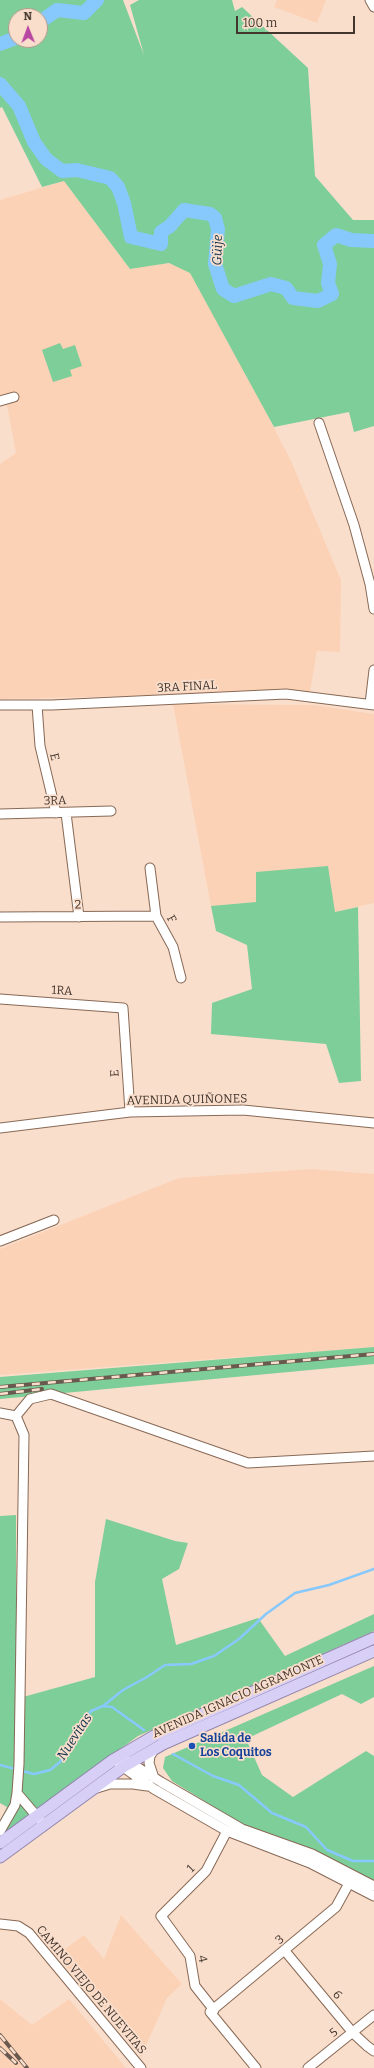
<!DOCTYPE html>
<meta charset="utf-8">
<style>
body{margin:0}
#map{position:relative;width:374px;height:2068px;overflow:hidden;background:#fadecc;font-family:Bitter,serif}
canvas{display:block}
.north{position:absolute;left:8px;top:8px;width:40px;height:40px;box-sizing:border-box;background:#fadecc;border:1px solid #b19b8c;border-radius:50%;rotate:359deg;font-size:11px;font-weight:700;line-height:16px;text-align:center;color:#43362d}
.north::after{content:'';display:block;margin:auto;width:14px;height:18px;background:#b948a3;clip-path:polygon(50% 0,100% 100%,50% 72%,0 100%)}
.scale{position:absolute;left:236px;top:16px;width:119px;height:18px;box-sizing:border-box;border:2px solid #43362d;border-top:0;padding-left:5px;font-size:12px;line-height:14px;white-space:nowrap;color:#43362d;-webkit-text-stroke:3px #fadecc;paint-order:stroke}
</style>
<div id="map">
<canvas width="374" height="2068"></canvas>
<div class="north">N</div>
<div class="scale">100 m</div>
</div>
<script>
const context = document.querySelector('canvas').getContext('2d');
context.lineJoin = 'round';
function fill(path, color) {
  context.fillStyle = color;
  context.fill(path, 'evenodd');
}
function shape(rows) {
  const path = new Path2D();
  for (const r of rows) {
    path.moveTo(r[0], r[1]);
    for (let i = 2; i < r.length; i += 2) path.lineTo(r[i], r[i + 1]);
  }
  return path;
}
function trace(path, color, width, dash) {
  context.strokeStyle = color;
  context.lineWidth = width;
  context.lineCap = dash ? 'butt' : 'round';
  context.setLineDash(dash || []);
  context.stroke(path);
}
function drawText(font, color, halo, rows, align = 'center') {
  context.font = font + ' Bitter,serif';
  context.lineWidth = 3.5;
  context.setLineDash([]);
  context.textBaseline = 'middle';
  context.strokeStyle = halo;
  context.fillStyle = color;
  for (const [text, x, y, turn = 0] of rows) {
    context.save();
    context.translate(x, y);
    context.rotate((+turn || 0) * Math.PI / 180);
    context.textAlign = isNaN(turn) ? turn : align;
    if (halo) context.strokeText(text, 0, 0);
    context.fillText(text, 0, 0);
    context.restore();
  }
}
fill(shape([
 [277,0,326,0,317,23,274,7],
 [64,181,130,269,169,263,190,273,251,383,291,461,341,580,340,652,317,651,310,692,0,699,0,464,16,453,6,400,0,401,0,200],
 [173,704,314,705,374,714,374,903,335,912,328,866,256,873,256,902,211,906],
 [312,1169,374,1174,374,1347,0,1375,0,1249,179,1178],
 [121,1915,182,1984,167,1998,141,2057,57,1955,84,1935,104,1959],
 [0,1999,32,2025,69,1999,126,2068,0,2068]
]), '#fcd2b7');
fill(shape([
 [0,0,123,0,144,55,130,5,139,0,232,0,235,11,242,7,308,68,315,176,353,220,374,220,374,426,354,432,349,412,274,427,190,273,169,263,130,269,64,181,42,187,2,107,0,108],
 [16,16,40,16,40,40,16,40],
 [60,343,63,349,75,345,82,366,70,370,72,376,53,382,42,350],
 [328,866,335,912,358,907,361,1081,339,1083,326,1044,211,1034,212,1003,252,989,247,945,216,931,211,906,256,902,256,872],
 [374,1347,374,1364,0,1399,0,1377],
 [16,1515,16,1699,95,1677,95,1582,106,1519,175,1541,188,1543,179,1569,162,1579,176,1645,258,1618,285,1656,374,1614,374,1631,138,1736,0,1837,0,1821,7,1807,0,1803,0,1516],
 [374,1666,374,1697,361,1704,342,1694,246,1739,262,1775,293,1797,366,1751,374,1756,374,1882,320,1854,240,1823,172,1781,163,1768,165,1757]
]), '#7dce98');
trace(shape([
 [103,1706,123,1690,147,1677,165,1665,191,1664,214,1656,239,1639,266,1614,295,1593,329,1585,374,1569],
 [173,1754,213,1776,239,1785,272,1813,306,1827,327,1850,353,1861,374,1861],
 [0,1765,34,1774,50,1770,60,1762,75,1733,91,1711,103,1706,112,1707,144,1730]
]), '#87c9fd', 2.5);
trace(shape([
 [40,22,57,10,84,13,97,0],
 [0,44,16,38],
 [0,84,19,106,34,142,46,159,62,171,77,170,110,178,118,187,124,203,131,237,161,244,161,232,170,226,184,210,210,214,215,218,218,229,215,264,223,289,234,296,271,284,286,288,293,298,318,301,332,294,328,283,330,264,324,245,336,235,351,240,374,241]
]), '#87c9fd', 14);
const minor = shape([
 [370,0,374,7],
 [0,401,14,397],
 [319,423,354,525,370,584,374,609],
 [370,704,374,670],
 [0,705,52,705,286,694,374,705],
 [37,705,40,746,56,813],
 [66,813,79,917],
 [0,814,111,811],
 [150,868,156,916,173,947,181,978],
 [0,917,156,916],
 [0,999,123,1008,130,1112],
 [0,1128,130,1112,243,1110,374,1123],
 [0,1241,54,1220],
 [0,1413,16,1416],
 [126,1760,161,1782,242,1829,312,1854,374,1886],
 [119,1764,154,1789,227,1831,310,1863,374,1896],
 [154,1778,149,1763,150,1756,155,1748],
 [97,1788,110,1784,133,1784,147,1786],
 [40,1820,17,1793,19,1764,24,1435,16,1416,30,1399,51,1394,248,1463,374,1456],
 [0,1831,15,1805,17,1793],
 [0,1924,18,1926,29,1933,141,2068],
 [285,1951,353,2033,367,2046,374,2051],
 [214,2010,195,1986,190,1956,161,1916,206,1871,227,1831],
 [256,2068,210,2012,336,1907,352,1878],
 [308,2068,374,2015]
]);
const major = shape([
 [0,1843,113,1760,154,1736,374,1638],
 [0,1857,123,1767,163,1744,374,1651]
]);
trace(minor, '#876955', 11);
trace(major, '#9285ac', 13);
trace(minor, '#fff', 9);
trace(major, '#d7cff6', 11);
const rail = shape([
 [0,1387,374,1354],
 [0,1394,42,1389],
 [0,2035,27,2068],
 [0,2048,16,2063]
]);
trace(rail, '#69594e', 4);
trace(rail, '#fadecc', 2.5, [8]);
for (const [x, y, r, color] of [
 [192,1746,4,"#1a4fb4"]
]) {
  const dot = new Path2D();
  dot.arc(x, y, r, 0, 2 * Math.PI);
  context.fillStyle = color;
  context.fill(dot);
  trace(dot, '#fadecc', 1.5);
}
drawText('12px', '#43362d', '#fadecc', [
 ["3RA FINAL",187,687,-3],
 ["E",54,757,77],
 ["3RA",55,801,-1],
 ["2",78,905,-1],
 ["F",171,919,61],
 ["1RA",62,991,3],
 ["E",115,1073,-95],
 ["AVENIDA QUIÑONES",187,1100,-1],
 ["AVENIDA IGNACIO AGRAMONTE",238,1697,-24],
 ["1",191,1869,-44],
 ["3",280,1940,-40],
 ["4",202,1959,77],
 ["CAMINO VIEJO DE NUEVITAS",91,1990,50],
 ["6",337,1995,50],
 ["5",334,2033,-38]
]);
drawText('bold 12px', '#164399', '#fadecc', [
 ["Salida de",200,1739],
 ["Los Coquitos",200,1753]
], 'left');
drawText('italic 13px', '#0c314b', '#fadecc', [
 ["Güije",218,250,-89],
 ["Nuevitas",75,1737,-57]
]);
</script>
